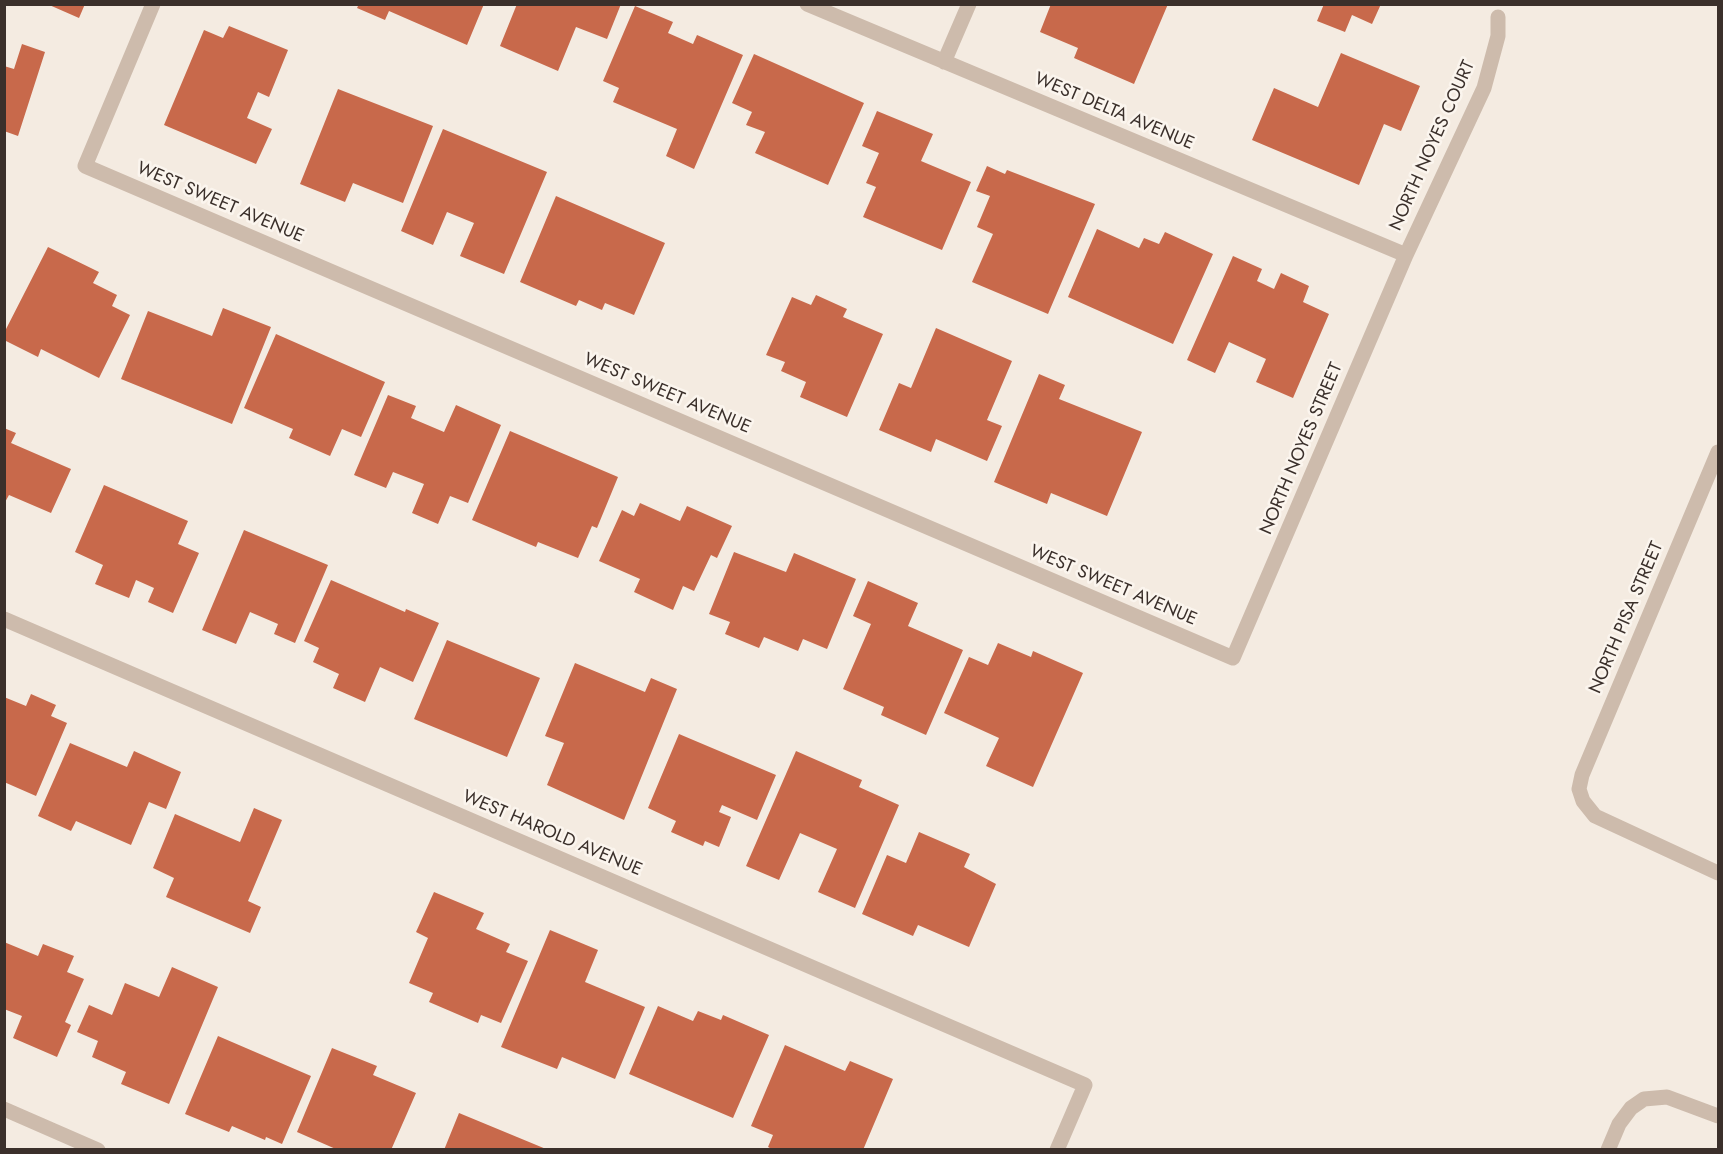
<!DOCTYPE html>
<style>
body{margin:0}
#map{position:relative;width:1723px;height:1154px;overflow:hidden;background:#f4ebe1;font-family:Jost,sans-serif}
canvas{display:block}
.frame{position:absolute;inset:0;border:6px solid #3b302b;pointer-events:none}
</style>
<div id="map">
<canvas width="1723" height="1154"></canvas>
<div class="frame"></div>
</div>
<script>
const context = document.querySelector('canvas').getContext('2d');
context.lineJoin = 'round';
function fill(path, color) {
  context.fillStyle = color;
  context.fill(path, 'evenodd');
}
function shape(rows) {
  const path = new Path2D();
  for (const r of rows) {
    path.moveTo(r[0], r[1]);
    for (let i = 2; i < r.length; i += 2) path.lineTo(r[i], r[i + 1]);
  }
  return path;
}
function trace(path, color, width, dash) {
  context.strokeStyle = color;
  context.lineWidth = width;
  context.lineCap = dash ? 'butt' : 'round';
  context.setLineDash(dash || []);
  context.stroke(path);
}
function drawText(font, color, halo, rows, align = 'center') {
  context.font = font + ' Jost,sans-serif';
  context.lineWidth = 5;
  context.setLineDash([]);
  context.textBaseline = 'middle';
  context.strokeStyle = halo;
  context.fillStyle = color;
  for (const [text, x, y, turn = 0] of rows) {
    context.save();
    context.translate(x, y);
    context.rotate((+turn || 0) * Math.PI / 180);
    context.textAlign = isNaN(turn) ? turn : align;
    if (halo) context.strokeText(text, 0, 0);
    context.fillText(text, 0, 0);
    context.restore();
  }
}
fill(shape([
 [47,4,85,4,79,18],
 [359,4,484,4,467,45,389,11,385,20,357,8],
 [517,4,621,4,607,39,576,27,558,71,500,46],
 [1051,4,1078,5,1168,4,1134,84,1074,58,1078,48,1040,32],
 [1324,4,1381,4,1372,24,1352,15,1345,32,1317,21],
 [635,6,673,22,668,33,693,44,697,35,743,55,694,169,666,156,677,129,613,102,619,88,603,81],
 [229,26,288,50,269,97,258,92,247,118,272,129,256,164,164,125,204,30,223,38],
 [22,44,45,52,18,136,4,131,4,66,14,69],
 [1341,53,1420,86,1401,131,1384,124,1359,185,1252,140,1274,88,1318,107],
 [754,54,864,103,828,185,755,153,765,132,746,125,752,112,732,103],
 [338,89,433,126,403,203,353,183,345,202,300,184],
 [877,111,933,134,921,161,971,182,942,250,863,217,876,187,866,183,879,153,862,146],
 [443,129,547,172,504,274,460,256,474,223,447,212,433,245,401,231],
 [987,166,1005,174,1007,170,1095,204,1048,314,972,282,993,234,977,227,990,196,976,191],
 [556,196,665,243,634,315,605,303,602,310,579,300,576,306,520,282],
 [1097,229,1139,248,1144,238,1159,244,1165,232,1213,254,1173,344,1068,297],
 [48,247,99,272,93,283,117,295,112,306,130,315,99,378,41,349,38,357,4,340,4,333],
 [1233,256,1262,269,1257,281,1274,289,1281,273,1309,286,1303,302,1329,314,1293,398,1256,382,1266,359,1229,342,1215,373,1187,360],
 [816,295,847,309,843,317,883,334,847,417,800,397,806,382,781,371,785,362,766,355,792,297,811,305],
 [223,308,271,327,232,424,121,379,148,311,212,336],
 [936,328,1012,361,987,420,1002,426,987,461,936,439,931,452,879,430,899,383,911,388],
 [276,334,385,382,361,437,342,429,330,456,289,438,293,429,244,408],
 [1039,374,1065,385,1059,399,1142,432,1107,516,1051,493,1047,504,994,482],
 [388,395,416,406,411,418,444,432,456,405,501,425,468,503,450,496,438,524,412,513,424,484,393,472,386,488,354,475],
 [4,428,16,433,11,443,71,469,51,513,9,495,4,504],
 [510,431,618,477,597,528,592,526,578,558,538,542,536,547,472,520],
 [104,485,188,521,178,544,199,553,173,613,148,602,154,588,136,580,129,598,95,584,103,565,75,552],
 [640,503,680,521,687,506,732,526,717,558,711,555,694,591,683,586,673,610,634,592,640,579,599,561,622,510,634,516],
 [244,530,328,565,295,643,274,634,278,624,250,612,236,644,202,630],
 [734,552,786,572,794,553,856,579,827,649,803,639,798,651,764,637,759,648,725,634,730,622,709,614],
 [331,580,405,612,406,609,439,623,413,682,380,667,365,702,333,688,339,674,313,662,319,648,304,641],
 [868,581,918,603,908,626,963,650,926,735,881,715,884,707,843,689,871,624,853,616],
 [447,640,540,678,507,757,414,719],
 [998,643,1031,657,1033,651,1083,673,1033,787,986,766,999,738,944,713,969,657,988,665],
 [575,663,645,692,651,678,677,689,624,820,547,785,564,743,545,736],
 [31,694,56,705,51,716,67,723,36,796,4,782,4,697,26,706],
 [679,734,776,775,757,820,722,805,719,812,731,817,719,847,705,841,703,846,671,832,676,821,648,808],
 [70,743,127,767,134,751,181,772,166,809,149,802,131,845,76,821,71,831,38,816],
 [796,751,862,780,859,787,899,805,855,908,818,892,837,849,800,833,779,880,746,866],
 [254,808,282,820,248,901,261,907,250,933,166,897,174,878,153,868,175,814,240,842],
 [919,832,970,854,964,867,996,884,969,947,918,925,913,936,862,914,887,855,906,863],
 [434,892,484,913,476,929,510,944,506,952,528,961,501,1023,481,1015,478,1023,429,1002,433,993,409,983,428,938,416,932],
 [550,930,598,950,585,982,645,1007,615,1079,562,1057,557,1069,501,1047],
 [4,942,38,956,43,944,74,956,67,972,84,979,65,1022,71,1025,57,1057,13,1038,22,1016,4,1009],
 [172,967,218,987,169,1104,121,1084,126,1072,92,1057,98,1041,77,1032,89,1005,112,1015,125,983,159,997],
 [658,1006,693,1021,698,1011,721,1020,723,1015,769,1035,733,1118,629,1074],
 [218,1036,311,1076,282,1144,266,1137,265,1140,232,1126,229,1132,185,1114],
 [785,1045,845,1071,850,1061,893,1079,863,1150,774,1150,768,1147,773,1135,751,1126],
 [332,1048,377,1066,373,1075,416,1093,391,1150,338,1150,297,1132],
 [459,1113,546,1149,546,1150,444,1150]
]), '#c8694b');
trace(shape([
 [153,4,85,166,1233,658,1406,255,1484,88,1498,36,1498,17],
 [807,4,1406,255],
 [944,62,969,4],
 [1718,452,1582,775,1579,789,1583,801,1595,816,1718,873],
 [4,619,1085,1085,1057,1150],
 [4,1109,98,1150],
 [1608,1150,1619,1124,1631,1108,1644,1099,1667,1097,1718,1116]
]), '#cdbbac', 15);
drawText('18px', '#3b302b', '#fbf5ee', [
 ["WEST DELTA AVENUE",1114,112,23],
 ["NORTH NOYES COURT",1433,146,-66],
 ["WEST SWEET AVENUE",220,203,23],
 ["WEST SWEET AVENUE",667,394,23],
 ["NORTH NOYES STREET",1302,449,-67],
 ["WEST SWEET AVENUE",1113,586,23],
 ["NORTH PISA STREET",1627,618,-67],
 ["WEST HAROLD AVENUE",552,834,23]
]);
</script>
